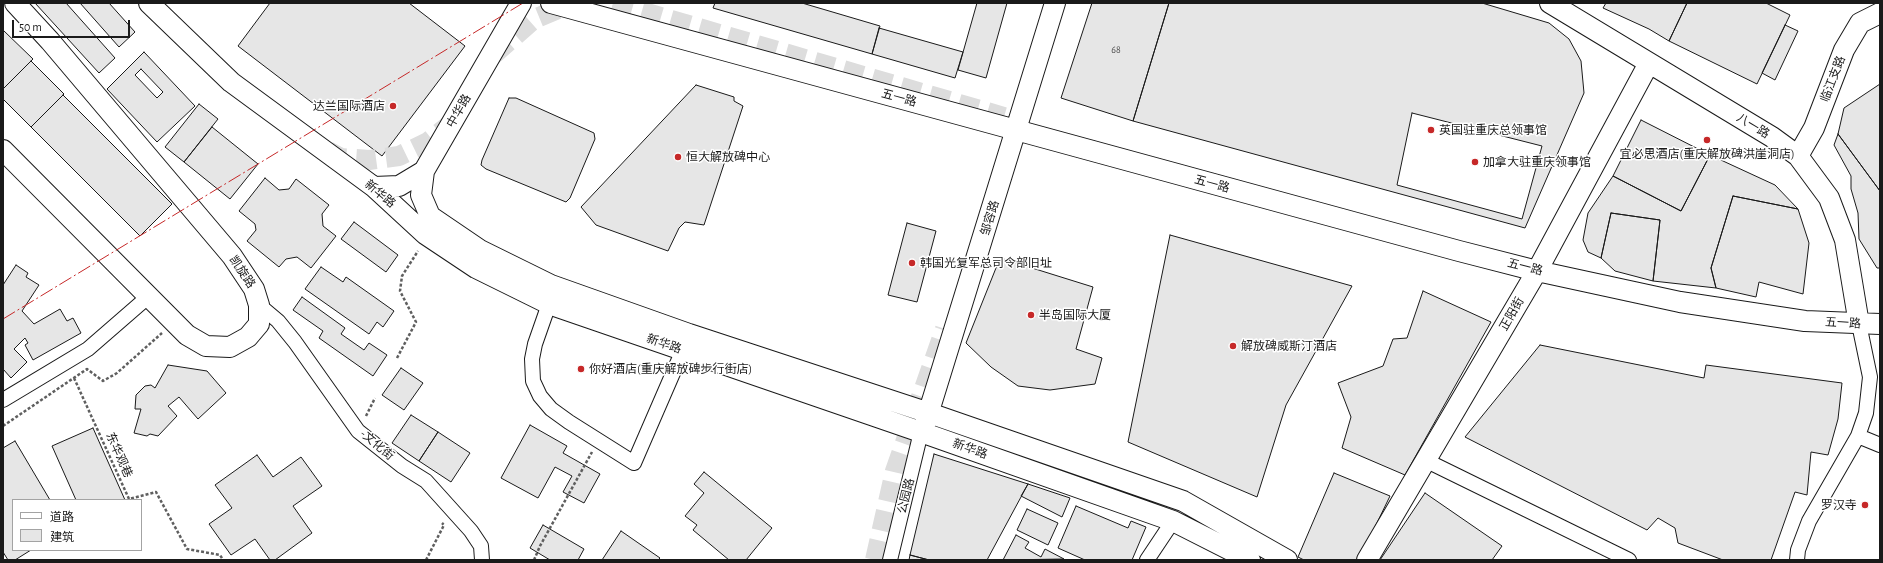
<!DOCTYPE html>
<meta charset="utf-8">
<style>
body{margin:0}
#map{position:relative;width:1883px;height:563px;overflow:hidden;background:#fff;font-family:"Alegreya Sans","Noto Sans SC",sans-serif}
canvas{display:block}
.frame{position:absolute;inset:0;border:4px solid #1a1a1a;pointer-events:none}
.legend{position:absolute;left:12px;top:499px;width:130px;height:52px;box-sizing:border-box;background:#fff;border:1px solid #a3a3a3;margin:0;padding:5px 7px;list-style:none;font-size:12px;color:#1a1a1a}
.legend li{display:flex;align-items:center;gap:8px;height:20px}
.legend b{width:20px;border:1px solid #a3a3a3}
.scale{position:absolute;left:12px;top:20px;width:118px;height:18px;box-sizing:border-box;border:2px solid #1a1a1a;border-top:0;padding-left:5px;font-size:12px;line-height:14px;white-space:nowrap;color:#1a1a1a;-webkit-text-stroke:3px #fff;paint-order:stroke}
</style>
<div id="map">
<canvas width="1883" height="563"></canvas>
<div class="frame"></div>
<ul class="legend">
<li><b style="height:5px;background:#fff"></b>道路</li>
<li><b style="height:11px;background:#e6e6e6"></b>建筑</li>
</ul>
<div class="scale">50 m</div>
</div>
<script>
const context = document.querySelector('canvas').getContext('2d');
context.lineJoin = 'round';
function fill(path, color) {
  context.fillStyle = color;
  context.fill(path, 'evenodd');
}
function shape(rows) {
  const path = new Path2D();
  for (const r of rows) {
    path.moveTo(r[0], r[1]);
    for (let i = 2; i < r.length; i += 2) path.lineTo(r[i], r[i + 1]);
  }
  return path;
}
function trace(path, color, width, dash) {
  context.strokeStyle = color;
  context.lineWidth = width;
  context.lineCap = dash ? 'butt' : 'round';
  context.setLineDash(dash || []);
  context.stroke(path);
}
function drawText(font, color, halo, rows, align = 'center') {
  context.font = font + ' "Alegreya Sans","Noto Sans SC",sans-serif';
  context.lineWidth = 3;
  context.setLineDash([]);
  context.textBaseline = 'middle';
  context.strokeStyle = halo;
  context.fillStyle = color;
  for (const [text, x, y, turn = 0] of rows) {
    context.save();
    context.translate(x, y);
    context.rotate((+turn || 0) * Math.PI / 180);
    context.textAlign = isNaN(turn) ? turn : align;
    if (halo) context.strokeText(text, 0, 0);
    context.fillText(text, 0, 0);
    context.restore();
  }
}
const building = shape([
 [35,3,66,3,115,58,99,73,35,3],
 [80,3,109,3,135,32,119,47,80,3],
 [270,3,409,3,465,46,382,156,238,46,270,3],
 [715,3,802,3,880,26,872,54,713,8,715,3],
 [977,3,1007,3,986,78,958,70,977,3],
 [1092,3,1169,3,1133,121,1061,98,1092,3],
 [1169,3,1482,3,1549,23,1569,39,1581,61,1584,93,1525,228,1133,121,1169,3],
 [1606,3,1687,3,1669,41,1649,29,1603,8,1606,3],
 [1687,3,1766,3,1790,15,1757,84,1669,41,1687,3],
 [1785,25,1798,31,1775,80,1762,73,1785,25],
 [879,28,963,52,955,78,872,54,879,28],
 [3,30,33,59,3,89,3,30],
 [144,52,195,106,157,142,107,89,144,52],
 [141,69,163,92,157,98,135,75,141,69],
 [31,61,64,94,31,127,3,99,3,89,31,61],
 [1880,84,1880,191,1838,134,1844,108,1880,84],
 [696,85,734,97,734,101,743,106,704,225,685,222,679,228,668,251,596,225,581,207,696,85],
 [63,95,172,204,140,236,31,127,63,95],
 [509,98,516,98,594,133,595,139,570,198,566,202,486,169,481,165,482,160,509,98],
 [199,104,218,119,184,162,165,147,199,104],
 [1412,113,1542,146,1522,219,1397,185,1412,113],
 [1641,120,1710,155,1681,211,1613,176,1641,120],
 [212,127,258,164,230,199,184,162,212,127],
 [1838,134,1880,191,1880,268,1877,268,1859,239,1858,213,1851,189,1851,176,1834,145,1838,134],
 [1710,155,1775,185,1798,209,1733,196,1711,268,1716,288,1653,281,1660,220,1611,213,1601,258,1588,252,1583,240,1588,213,1613,176,1681,211,1710,155],
 [265,178,279,190,289,189,296,179,329,205,322,214,323,226,336,236,311,268,297,257,286,259,279,267,247,241,256,230,255,224,239,211,265,178],
 [1733,196,1798,209,1809,243,1803,294,1759,282,1756,297,1716,288,1711,268,1733,196],
 [1611,213,1660,220,1653,281,1615,271,1601,258,1611,213],
 [354,222,398,255,386,272,341,239,354,222],
 [907,223,936,231,917,302,888,295,907,223],
 [1170,235,1352,286,1286,405,1257,497,1128,442,1170,235],
 [1000,258,1093,287,1076,349,1102,358,1095,384,1050,390,1018,386,991,367,966,343,1000,258],
 [16,265,28,273,26,277,39,285,22,311,34,324,60,309,67,321,73,318,81,333,33,360,25,345,28,343,25,338,14,349,27,362,11,378,3,369,3,285,16,265],
 [321,267,343,282,346,277,394,311,383,327,377,322,369,334,305,289,321,267],
 [1423,291,1491,322,1405,475,1342,448,1351,417,1338,383,1383,366,1393,339,1407,338,1423,291],
 [302,297,345,328,341,334,364,350,369,343,387,355,373,376,319,338,323,331,293,310,302,297],
 [1540,345,1704,378,1706,365,1842,383,1838,419,1828,455,1811,452,1807,495,1795,492,1771,560,1723,560,1678,543,1675,528,1658,518,1647,530,1465,437,1540,345],
 [168,365,207,371,226,393,198,419,179,397,168,406,177,416,158,436,150,434,147,436,134,433,141,409,135,409,136,395,145,386,151,385,155,388,168,365],
 [401,368,423,383,404,410,382,395,401,368],
 [411,415,438,432,419,461,392,443,411,415],
 [530,425,567,446,563,453,600,474,584,503,563,492,572,476,555,467,538,498,501,478,530,425],
 [93,428,125,500,76,500,52,446,93,428],
 [438,432,470,453,451,482,419,461,438,432],
 [15,441,50,500,13,500,13,550,31,550,15,560,8,560,3,552,3,448,15,441],
 [934,454,1028,484,987,560,929,560,910,555,934,454],
 [257,455,273,477,301,457,322,486,293,506,312,533,275,560,270,560,255,539,231,555,209,524,232,508,215,485,257,455],
 [704,472,772,528,746,560,729,560,693,530,697,525,685,516,704,493,694,484,704,472],
 [1334,473,1390,496,1359,560,1304,560,1298,557,1334,473],
 [1028,484,1070,498,1062,517,1021,496,1028,484],
 [1425,493,1502,546,1492,560,1380,560,1425,493],
 [1076,506,1128,528,1131,521,1146,527,1132,560,1085,560,1058,548,1076,506],
 [1027,509,1058,523,1048,545,1017,530,1027,509],
 [543,525,584,549,578,560,550,560,530,548,543,525],
 [621,531,660,558,658,560,602,560,621,531],
 [1016,535,1029,542,1025,548,1041,557,1045,549,1064,559,1003,560,1016,535],
 [910,555,929,560,909,560,910,555]
]);
fill(building, '#e6e6e6');
trace(building, '#1a1a1a', 1);
trace(shape([
 [613,3,1004,117],
 [493,55,534,19,568,5,590,3],
 [328,151,341,158,369,160,399,156,428,142,452,123],
 [875,560,895,471,945,329]
]), '#ddd', 20, [20, 10]);
const street = shape([
 [549,304,535,344,532,359,533,381,540,396,551,409,569,422,634,463,683,350],
 [259,305,278,321,295,342,358,431,402,466,426,481,471,531,481,546,482,560],
 [3,400,88,349,149,296],
 [1858,436,1880,445],
 [1427,461,1629,560],
 [890,560,921,432],
 [1147,560,1173,521],
 [1797,560,1798,550,1809,521,1858,436,1866,413,1870,377,1859,324]
]);
const secondary = shape([
 [149,3,231,82,374,187,425,234,476,268,549,304,921,432,1173,521,1250,560],
 [551,3,1459,251,1537,271,1680,302,1805,321,1880,324],
 [1550,3,1772,137,1798,156,1829,198,1845,240,1859,324],
 [3,150,187,335,206,346,230,347,248,337,259,324,259,305,254,289,232,256,50,41,15,3],
 [1798,156,1814,128,1844,50,1860,23,1880,13],
 [424,171,421,195,430,216,480,250,551,285,689,334,929,413,1183,501,1287,560],
 [374,187,399,186,424,171,521,3],
 [925,424,1055,3],
 [1367,560,1537,271,1649,63]
]);
trace(street, '#1a1a1a', 16);
trace(secondary, '#1a1a1a', 22);
trace(shape([
 [397,358,416,322,400,291,402,276,418,251],
 [74,378,129,499,156,492,187,549,220,555,223,560],
 [366,416,375,398],
 [3,426,87,369,103,381,117,373,162,333],
 [426,560,444,525,442,523],
 [534,560,540,546,592,452]
]), '#5f5f5f', 2.5, [3, 2]);
trace(street, '#fff', 14);
trace(secondary, '#fff', 20);
trace(shape([
 [3,319,523,3]
]), '#c62828', 1, [14, 3, 2, 3]);
for (const [x, y, r, color] of [
 [393,106,4,"#c62828"],
 [1431,130,4,"#c62828"],
 [1707,140,4,"#c62828"],
 [678,157,4,"#c62828"],
 [1475,162,4,"#c62828"],
 [912,263,4,"#c62828"],
 [1031,315,4,"#c62828"],
 [1233,346,4,"#c62828"],
 [581,369,4,"#c62828"],
 [1865,505,4,"#c62828"]
]) {
  const dot = new Path2D();
  dot.arc(x, y, r, 0, 2 * Math.PI);
  context.fillStyle = color;
  context.fill(dot);
  trace(dot, '#fff', 1.5);
}
drawText('10px', '#4d4d4d', null, [
 ["68",1116,50]
]);
drawText('12px', '#1a1a1a', '#fff', [
 ["临江支路",1833,79,-69],
 ["五一路",899,98,15],
 ["中华路",459,111,-60],
 ["八一路",1753,126,31],
 ["五一路",1212,184,15],
 ["新华路",380,194,40],
 ["邹容路",990,218,-73],
 ["五一路",1525,267,14],
 ["凯旋路",242,272,56],
 ["正阳街",1512,314,-60],
 ["五一路",1843,323,3],
 ["新华路",664,344,19],
 ["-文化街",377,445,40],
 ["新华路",970,449,20],
 ["东华观巷",119,455,66],
 ["公园路",906,496,-76]
]);
drawText('12px', '#1a1a1a', '#fff', [
 ["达兰国际酒店",385,106,"right"],
 ["英国驻重庆总领事馆",1439,130],
 ["宜必思酒店(重庆解放碑洪崖洞店)",1707,154,"center"],
 ["恒大解放碑中心",686,157],
 ["加拿大驻重庆领事馆",1483,162],
 ["韩国光复军总司令部旧址",920,263],
 ["半岛国际大厦",1039,315],
 ["解放碑威斯汀酒店",1241,346],
 ["你好酒店(重庆解放碑步行街店)",589,369],
 ["罗汉寺",1857,505,"right"]
], 'left');
</script>
